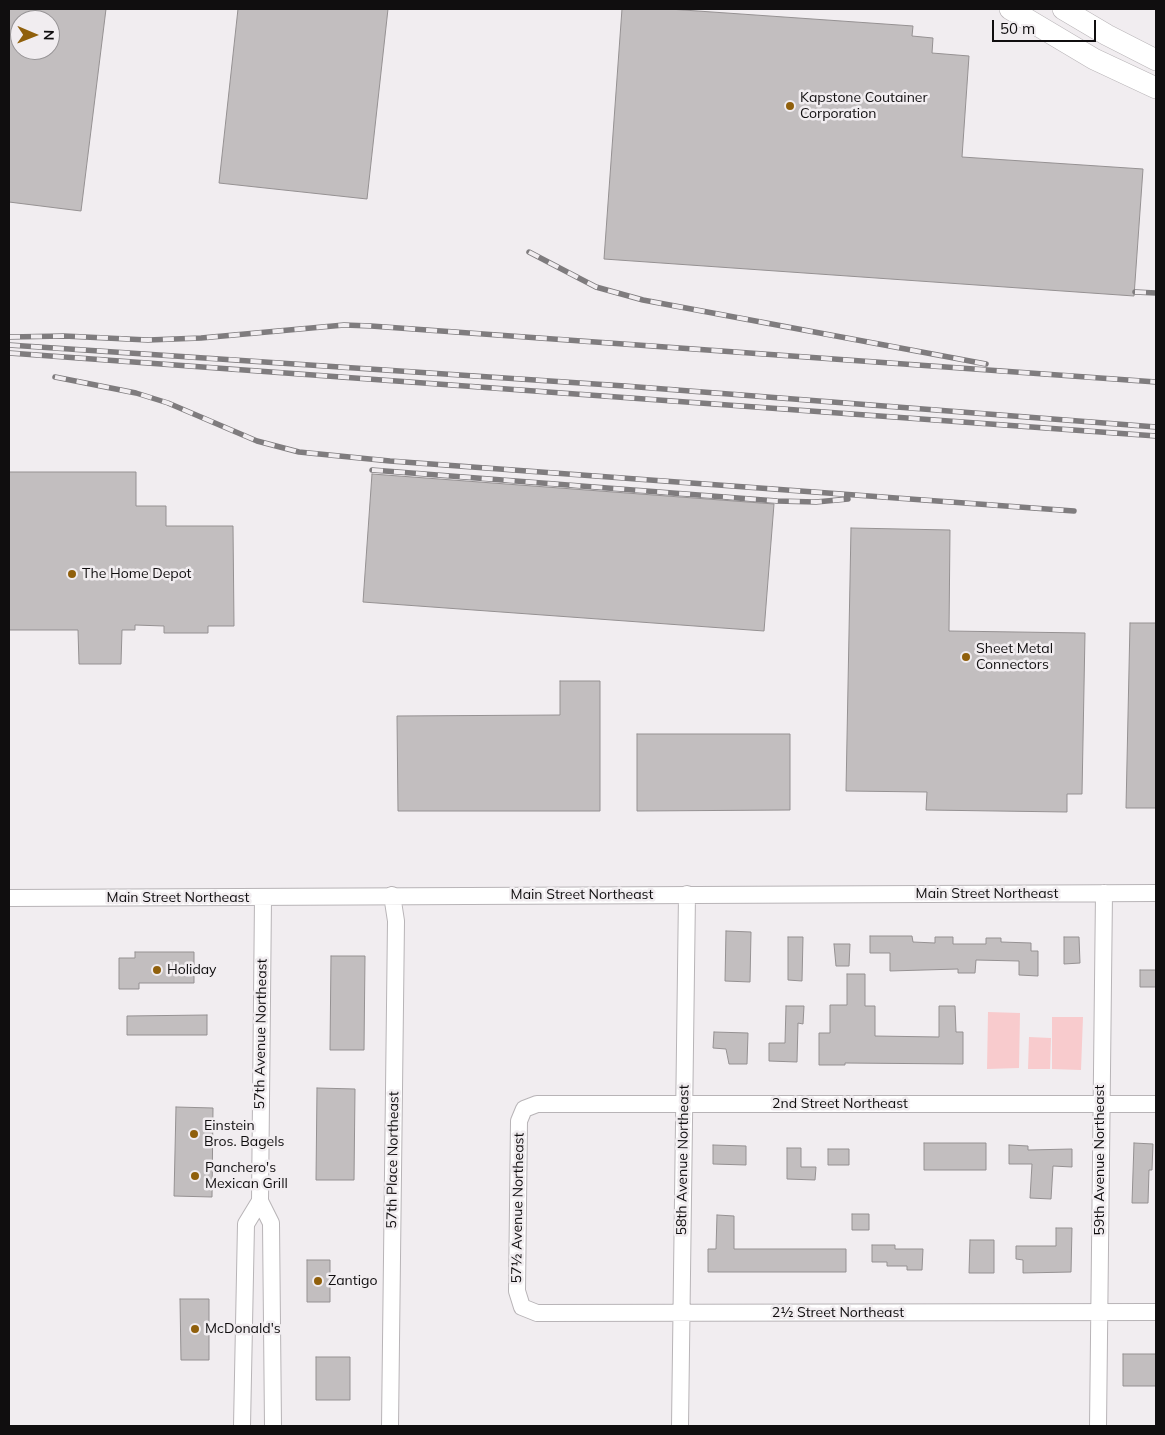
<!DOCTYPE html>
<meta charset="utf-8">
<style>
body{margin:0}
#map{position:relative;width:1165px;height:1435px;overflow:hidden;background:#f1edf0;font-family:Mulish,sans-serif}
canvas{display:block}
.frame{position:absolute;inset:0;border:10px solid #100e0f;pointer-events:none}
.north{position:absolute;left:10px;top:10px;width:50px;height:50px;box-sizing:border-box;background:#f1edf0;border:1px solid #979496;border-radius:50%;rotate:91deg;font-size:14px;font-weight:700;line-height:20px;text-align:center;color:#100e0f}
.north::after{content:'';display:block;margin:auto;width:18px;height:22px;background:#90600c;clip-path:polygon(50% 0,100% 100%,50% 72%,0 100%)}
.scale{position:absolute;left:992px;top:20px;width:104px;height:22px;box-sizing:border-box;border:2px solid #100e0f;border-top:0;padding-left:6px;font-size:15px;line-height:18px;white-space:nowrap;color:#100e0f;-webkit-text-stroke:4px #f1edf0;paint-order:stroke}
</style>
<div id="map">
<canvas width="1165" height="1435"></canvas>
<div class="frame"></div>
<div class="north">N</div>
<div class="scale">50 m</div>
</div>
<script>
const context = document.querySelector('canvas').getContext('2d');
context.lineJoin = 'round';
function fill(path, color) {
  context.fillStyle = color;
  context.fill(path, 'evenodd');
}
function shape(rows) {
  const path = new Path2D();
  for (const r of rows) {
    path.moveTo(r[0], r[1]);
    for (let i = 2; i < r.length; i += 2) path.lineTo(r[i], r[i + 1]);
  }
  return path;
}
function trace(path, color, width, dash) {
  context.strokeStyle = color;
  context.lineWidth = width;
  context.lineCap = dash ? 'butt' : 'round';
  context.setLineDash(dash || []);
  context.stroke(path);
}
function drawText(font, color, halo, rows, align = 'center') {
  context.font = font + ' Mulish,sans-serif';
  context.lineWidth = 5;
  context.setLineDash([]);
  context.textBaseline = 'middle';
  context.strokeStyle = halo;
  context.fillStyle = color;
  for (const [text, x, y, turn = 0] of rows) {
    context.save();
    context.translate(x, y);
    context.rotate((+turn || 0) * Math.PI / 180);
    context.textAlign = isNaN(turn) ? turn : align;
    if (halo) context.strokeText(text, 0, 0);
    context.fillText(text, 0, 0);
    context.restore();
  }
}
fill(shape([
 [988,1012,1020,1013,1019,1068,987,1069],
 [1052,1017,1083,1017,1081,1070,1052,1069],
 [1029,1037,1051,1038,1050,1069,1028,1069]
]), '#f8cbcd');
const building = shape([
 [9,9,106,9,81,211,9,202,9,9],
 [20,20,50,20,50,50,20,50,20,20],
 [238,9,388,9,367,199,219,183,238,9],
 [622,9,669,9,913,26,912,36,933,38,932,53,969,56,962,157,1143,169,1134,296,604,259,622,9],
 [9,472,136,472,136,506,166,506,166,526,233,526,234,626,208,626,208,633,164,633,164,626,135,625,135,630,122,630,121,664,79,664,78,630,9,630,9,472],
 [372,474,774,504,764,631,363,602,372,474],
 [851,528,950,530,949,631,1085,633,1082,794,1067,794,1067,812,926,810,927,792,846,791,851,528],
 [1130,623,1156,623,1156,808,1126,808,1130,623],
 [560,681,600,681,600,811,398,811,397,716,560,715,560,681],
 [637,734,790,734,790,810,637,811,637,734],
 [726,931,751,932,750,982,725,981,726,931],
 [870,936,912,936,913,942,935,943,935,937,953,937,953,944,986,944,986,938,1001,938,1001,942,1031,943,1031,951,1038,951,1038,976,1019,975,1019,961,976,960,975,973,958,973,958,969,890,971,890,953,870,953,870,936],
 [788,937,803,937,802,981,788,980,788,937],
 [1064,937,1079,937,1080,963,1064,964,1064,937],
 [834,944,850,944,849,966,836,966,834,944],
 [135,952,194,952,194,983,139,983,139,989,119,989,119,958,135,958,135,952],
 [331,956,365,956,364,1050,330,1050,331,956],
 [1140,970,1156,970,1156,987,1140,987,1140,970],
 [847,974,865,974,865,1006,875,1006,875,1036,939,1037,939,1006,955,1006,956,1032,963,1032,963,1064,845,1063,845,1065,819,1065,819,1033,830,1033,830,1005,847,1005,847,974],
 [786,1006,804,1006,803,1024,798,1023,797,1062,769,1061,769,1043,785,1043,786,1006],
 [207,1015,207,1035,127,1035,127,1016,207,1015],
 [714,1032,748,1033,747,1064,729,1064,726,1049,713,1048,714,1032],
 [317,1088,355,1089,354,1180,316,1180,317,1088],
 [176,1107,213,1108,212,1197,174,1196,176,1107],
 [924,1143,986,1143,986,1170,924,1170,924,1143],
 [1134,1143,1153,1144,1152,1170,1149,1170,1148,1203,1132,1203,1134,1143],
 [713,1145,746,1146,746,1165,713,1164,713,1145],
 [1009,1145,1028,1146,1028,1150,1072,1149,1072,1167,1053,1166,1051,1199,1030,1198,1032,1164,1009,1164,1009,1145],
 [787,1148,801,1148,801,1167,816,1167,815,1180,787,1179,787,1148],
 [828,1149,849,1149,849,1165,828,1165,828,1149],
 [852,1214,869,1214,869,1230,852,1230,852,1214],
 [717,1215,734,1216,734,1249,846,1249,846,1272,708,1272,708,1249,716,1249,717,1215],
 [1056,1228,1072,1228,1071,1272,1023,1273,1023,1260,1016,1259,1016,1246,1056,1246,1056,1228],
 [970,1240,994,1240,994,1273,969,1273,970,1240],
 [872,1245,895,1245,895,1249,923,1249,922,1270,907,1270,907,1266,887,1266,887,1262,872,1262,872,1245],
 [307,1260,330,1260,330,1302,307,1302,307,1260],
 [180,1299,209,1299,209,1360,181,1360,180,1299],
 [1123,1354,1156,1354,1156,1386,1123,1386,1123,1354],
 [316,1357,350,1357,350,1400,316,1400,316,1357]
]);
fill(building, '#c2bebf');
trace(building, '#959192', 1);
const minor = shape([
 [9,898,1156,893],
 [263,898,260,1201,271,1223,273,1426],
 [1156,1104,537,1104,524,1109,519,1121,517,1291,522,1307,537,1313,1156,1312],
 [242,1426,246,1224,260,1201],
 [390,1426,396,921,392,895],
 [680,1426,687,894],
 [1098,1426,1104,893]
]);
const major = shape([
 [1010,9,1094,59,1156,88],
 [1063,9,1107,35,1156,60]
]);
trace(minor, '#b8b4b7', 18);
trace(major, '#b8b4b7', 22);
trace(minor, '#fff', 16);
trace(major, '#fff', 21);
const rail = shape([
 [529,252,596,287,643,300,986,364],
 [1135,292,1156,293],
 [9,337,64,336,148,340,201,338,344,325,371,326,1156,382],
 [9,345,625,386,1156,427],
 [9,353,1156,436],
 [55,377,136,393,168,403,257,441,299,452,390,461,1074,511],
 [372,470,777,501,816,502,848,499]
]);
trace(rail, '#7f7c7e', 5.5);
trace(rail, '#f1edf0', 4, [11]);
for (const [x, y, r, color] of [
 [790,106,5,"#90600c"],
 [72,574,5,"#90600c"],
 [966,657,5,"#90600c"],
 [157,970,5,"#90600c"],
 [194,1134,5,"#90600c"],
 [195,1176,5,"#90600c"],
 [318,1281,5,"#90600c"],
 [195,1329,5,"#90600c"]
]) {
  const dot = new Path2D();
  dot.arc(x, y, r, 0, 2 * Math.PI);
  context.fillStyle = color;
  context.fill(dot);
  trace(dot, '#f1edf0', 2);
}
drawText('14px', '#100e0f', '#f1edf0', [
 ["Kapstone Coutainer",800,98],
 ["Corporation",800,114],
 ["The Home Depot",82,574],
 ["Sheet Metal",976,649],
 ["Connectors",976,665],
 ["Holiday",167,970],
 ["Einstein",204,1126],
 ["Bros. Bagels",204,1142],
 ["Panchero's",205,1168],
 ["Mexican Grill",205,1184],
 ["Zantigo",328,1281],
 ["McDonald's",205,1329]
], 'left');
drawText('14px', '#100e0f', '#f1edf0', [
 ["Main Street Northeast",987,894],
 ["Main Street Northeast",582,895],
 ["Main Street Northeast",178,898],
 ["57th Avenue Northeast",261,1034,-89],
 ["2nd Street Northeast",840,1104],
 ["57th Place Northeast",393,1160,-89],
 ["58th Avenue Northeast",683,1160,-89],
 ["59th Avenue Northeast",1100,1160,-90],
 ["57½ Avenue Northeast",518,1208,-89],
 ["2½ Street Northeast",838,1313]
]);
</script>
